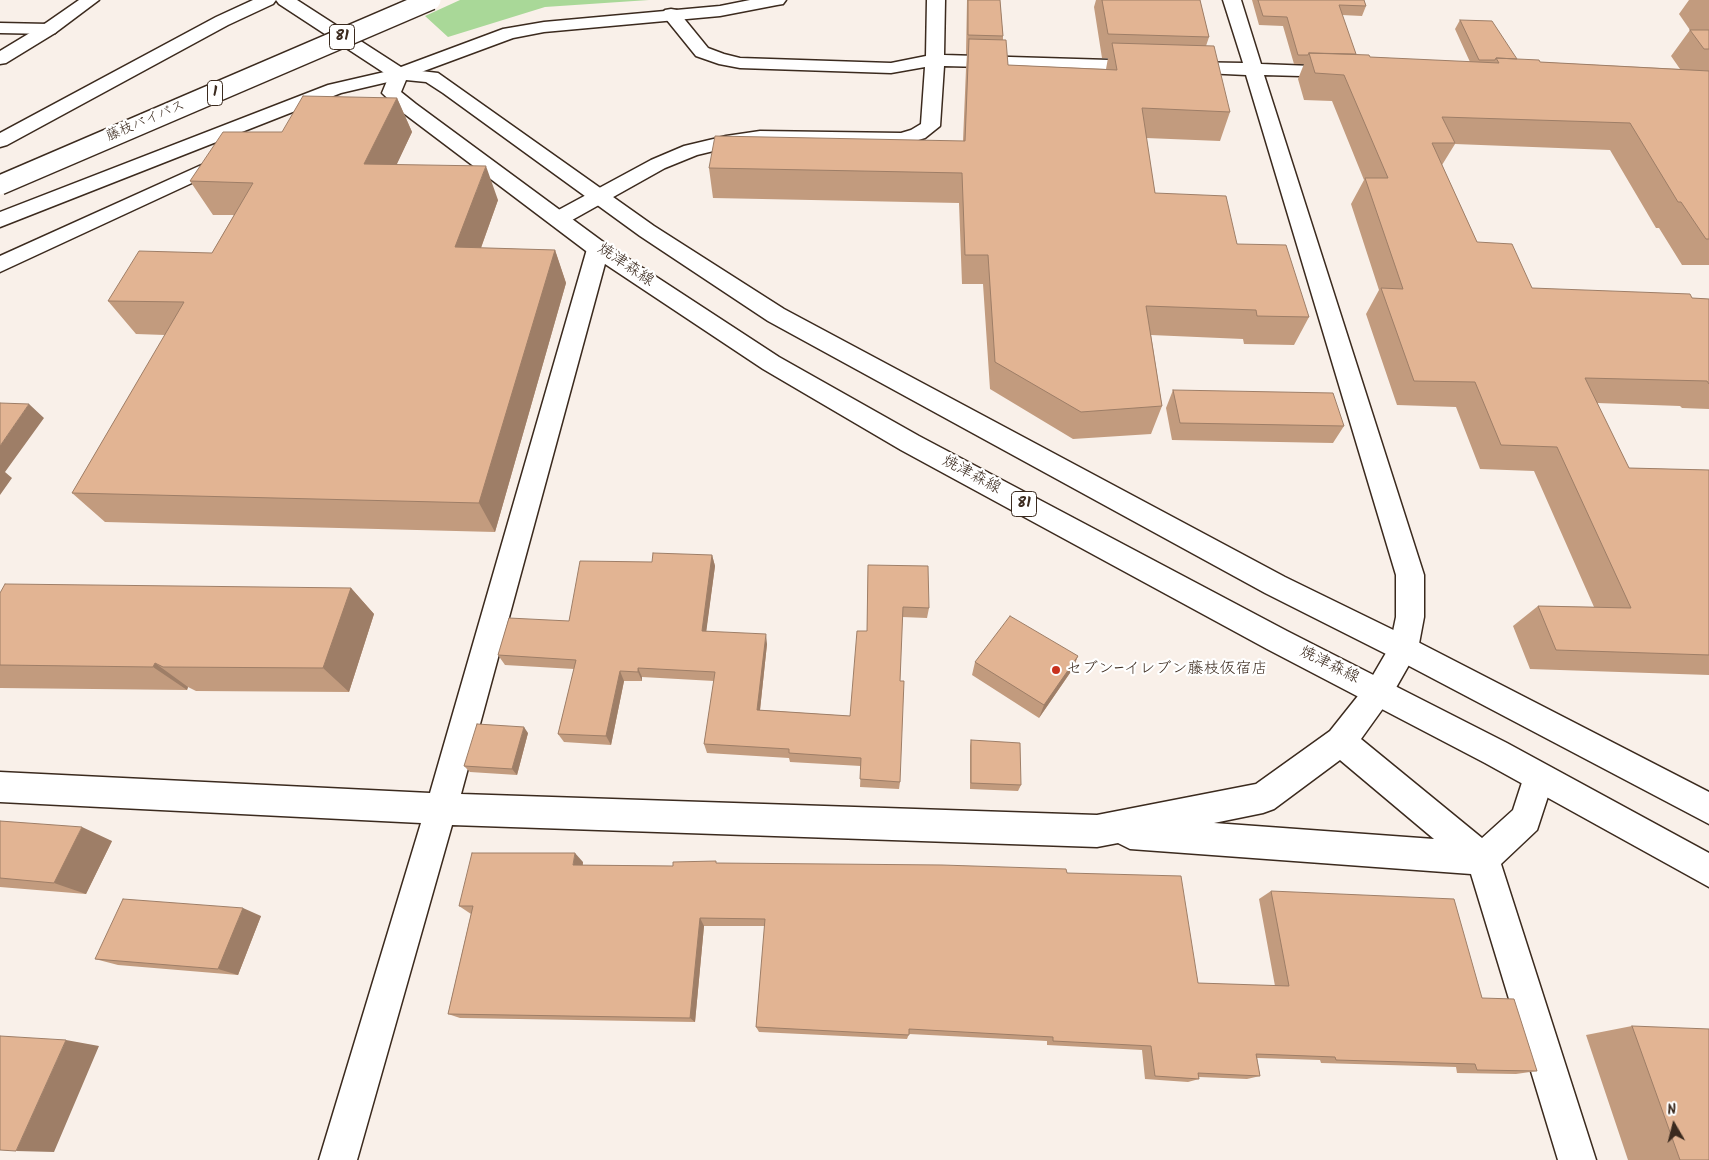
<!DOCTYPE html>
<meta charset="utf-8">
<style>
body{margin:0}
#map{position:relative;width:1709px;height:1160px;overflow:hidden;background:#f9f0e9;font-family:Kalam,sans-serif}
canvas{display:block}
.north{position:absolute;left:1649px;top:1100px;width:50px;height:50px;-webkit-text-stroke:4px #fff;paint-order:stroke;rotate:352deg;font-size:14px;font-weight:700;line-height:20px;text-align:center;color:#3b2a1e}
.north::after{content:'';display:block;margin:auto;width:18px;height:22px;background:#3b2a1e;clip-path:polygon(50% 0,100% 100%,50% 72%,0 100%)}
</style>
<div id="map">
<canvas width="1709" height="1160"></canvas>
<div class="north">N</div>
</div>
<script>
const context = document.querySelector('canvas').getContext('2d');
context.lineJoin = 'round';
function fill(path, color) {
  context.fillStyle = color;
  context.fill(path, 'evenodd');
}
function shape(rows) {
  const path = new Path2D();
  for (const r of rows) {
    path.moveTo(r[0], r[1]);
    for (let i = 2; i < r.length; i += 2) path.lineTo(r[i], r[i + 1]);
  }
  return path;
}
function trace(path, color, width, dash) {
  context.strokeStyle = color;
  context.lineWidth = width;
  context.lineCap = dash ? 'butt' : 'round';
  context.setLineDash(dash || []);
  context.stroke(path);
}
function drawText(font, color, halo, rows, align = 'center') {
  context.font = font + ' Kalam,"Klee One",sans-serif';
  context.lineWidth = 4.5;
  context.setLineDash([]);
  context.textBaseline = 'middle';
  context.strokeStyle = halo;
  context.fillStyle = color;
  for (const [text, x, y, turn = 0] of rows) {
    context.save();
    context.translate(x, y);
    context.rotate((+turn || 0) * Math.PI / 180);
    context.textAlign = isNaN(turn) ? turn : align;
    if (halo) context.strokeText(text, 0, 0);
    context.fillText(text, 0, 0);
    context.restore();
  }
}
fill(shape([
 [460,0,649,0,545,7,448,37,425,16]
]), '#a9d898');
const street = shape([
 [927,0,945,0,944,55,1143,61,1149,62,1152,66,1149,70,1143,71,944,66,940,126,925,138,902,145,792,142,760,143,726,148,697,155,665,168,565,224,558,226,551,224,548,219,551,214,651,160,684,146,726,136,760,131,901,133,911,130,921,124,925,67,891,73,740,68,719,64,696,56,662,14,665,10,671,9,677,10,708,48,724,54,740,58,891,63,926,56,927,0],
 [1223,0,1241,0,1261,64,1338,67,1344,68,1347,72,1344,76,1338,77,1264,75,1424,575,1424,617,1418,649,1389,700,1361,739,1482,838,1513,810,1527,767,1538,763,1549,767,1554,778,1537,830,1501,864,1596,1160,1558,1160,1471,874,1130,849,1118,843,1097,847,452,825,357,1160,319,1160,421,823,0,802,0,772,430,793,587,249,590,244,598,242,606,244,609,249,461,794,1097,815,1256,784,1330,731,1369,682,1390,646,1396,617,1396,575,1246,75,1183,72,1177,71,1174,67,1177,63,1183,62,1243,63,1223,0],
 [1340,760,1434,839,1214,823,1263,813,1274,809,1340,760],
 [0,23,49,24,55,25,58,29,55,33,49,34,0,33,0,23],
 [228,153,235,155,238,159,235,163,0,272,0,256,228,153]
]);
const secondary = shape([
 [79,0,99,0,55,33,6,63,0,64,0,51,43,25,79,0]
]);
const primary = shape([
 [276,0,297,0,404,69,438,73,654,226,784,309,1285,577,1414,640,1709,792,1709,824,1394,658,1265,593,768,321,640,236,443,93,426,82,406,80,401,92,416,104,606,244,779,357,919,436,1287,631,1507,743,1709,853,1709,887,1485,763,1267,649,901,450,763,369,590,254,402,112,382,93,389,76,279,4,276,0]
]);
const highway = shape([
 [253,0,276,0,273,4,228,25,7,145,0,147,0,133,216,17,253,0],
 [750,0,786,0,783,4,777,5,720,16,544,32,513,38,405,78,341,93,0,227,0,212,328,85,393,70,503,29,544,22,720,6,750,0]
]);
trace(street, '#3b2a1e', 3);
trace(secondary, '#3b2a1e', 3);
trace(primary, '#3b2a1e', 3);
trace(highway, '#3b2a1e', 3);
fill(street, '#fff');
fill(secondary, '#fff');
fill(primary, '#fff');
fill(highway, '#fff');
const highwayBridge = shape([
 [0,185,431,0]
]);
trace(highwayBridge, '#3b2a1e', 22, []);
trace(highwayBridge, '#fff', 19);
fill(shape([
 [967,0,1000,0,1003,36,1003,40,1008,65,1106,69,1108,58,1102,58,1094,7,1096,0,1200,0,1209,37,1206,46,1230,112,1220,141,1146,138,1155,193,1237,244,1309,317,1294,345,1244,344,1243,339,1151,335,1162,406,1151,434,1073,439,990,389,983,284,962,284,959,203,713,198,709,168,963,141,966,69,967,54,966,54],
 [1252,0,1364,0,1366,6,1362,16,1342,15,1356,54,1370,57,1470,62,1455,29,1460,20,1517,59,1540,62,1680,69,1671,56,1690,30,1679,14,1689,0,1709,0,1709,265,1682,265,1659,228,1656,228,1610,150,1455,144,1442,165,1477,242,1532,288,1709,299,1709,409,1682,408,1680,406,1597,403,1629,468,1709,470,1709,675,1530,669,1513,626,1538,606,1594,607,1534,471,1480,469,1456,407,1397,405,1366,314,1379,290,1351,204,1364,180,1332,101,1304,100,1298,79,1304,64,1294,64,1283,26,1259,25],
 [397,98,412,132,396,165,498,200,481,248,555,250,566,283,495,532,105,522,72,493,165,335,136,334,108,301,212,253,234,215,213,215,190,181,282,132],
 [1173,390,1344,426,1333,443,1172,440,1166,408],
 [712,555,715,566,706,631,767,644,760,710,850,716,867,631,868,565,929,608,927,618,902,617,900,681,900,782,899,789,860,787,861,766,790,762,789,758,707,753,704,744,714,681,642,677,642,681,624,681,611,745,564,742,558,734,574,669,505,665,498,655,569,621,652,562],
 [351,588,374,614,349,692,196,691,188,687,187,690,0,688,0,593],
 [1078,656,1072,670,1039,718,972,675,975,662],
 [528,733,517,775,470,772,464,766],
 [971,740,1021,785,1018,791,970,789,970,746],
 [0,821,112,841,86,894,0,887],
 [583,862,583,865,673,866,717,863,1067,873,1198,983,1275,986,1259,899,1271,891,1482,998,1537,1071,1516,1074,1457,1073,1456,1067,1321,1063,1320,1060,1257,1058,1260,1076,1247,1079,1199,1077,1199,1079,1188,1082,1145,1079,1142,1050,1047,1045,1047,1041,909,1034,907,1039,759,1032,756,1027,765,926,704,926,695,1022,460,1018,448,1014,471,914,459,906],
 [261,916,238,975,118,965,95,959],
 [1632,1026,1709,1160,1628,1160,1586,1035]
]), '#c29b7e');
fill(shape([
 [397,98,412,132,381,198,364,164],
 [486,166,498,200,469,281,455,247],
 [555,250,566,283,495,532,479,503],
 [29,404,44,418,5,472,12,478,0,495,0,446],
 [712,555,715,566,705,641,702,631],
 [351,588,374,614,349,692,323,668],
 [766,634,767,644,759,719,757,710],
 [1078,656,1072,670,1039,718,1044,705],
 [155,663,188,687,187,690,153,667],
 [638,668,642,677,642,681,638,672],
 [620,671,624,681,611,745,606,736],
 [524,727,528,733,517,775,512,769],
 [82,827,112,841,86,894,54,883],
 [575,853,583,862,581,873,573,865],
 [243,908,261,916,238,975,218,969],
 [700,918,704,926,695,1022,690,1018],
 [66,1040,99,1046,54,1152,16,1151]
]), '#9e7e67');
const building = shape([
 [968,0,1000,0,1003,36,968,35,968,0],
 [1102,0,1200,0,1209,37,1108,34,1102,0],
 [1258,0,1364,0,1366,6,1339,5,1356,54,1309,53,1308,55,1298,55,1287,17,1263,16,1258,0],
 [1460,20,1492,21,1517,59,1496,58,1495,60,1479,60,1460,20],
 [1690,30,1709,30,1709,49,1704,49,1690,30],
 [969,39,1006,40,1008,65,1117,70,1112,43,1214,46,1230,112,1142,108,1155,193,1226,196,1237,244,1286,245,1309,317,1257,316,1256,310,1146,306,1162,406,1081,412,995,362,988,255,965,255,962,173,709,168,715,136,965,141,969,39],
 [1309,53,1369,55,1370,57,1499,63,1496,58,1539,60,1540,62,1709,71,1709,239,1706,239,1681,202,1678,202,1630,123,1442,117,1455,143,1432,143,1477,242,1512,244,1532,288,1690,294,1692,298,1709,299,1709,384,1707,381,1585,378,1629,468,1709,470,1709,655,1556,650,1538,606,1631,608,1557,447,1501,445,1475,382,1414,381,1381,288,1403,289,1365,178,1388,178,1344,75,1315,73,1309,53],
 [303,96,397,98,364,164,486,166,455,247,555,250,479,503,72,493,184,302,108,301,139,251,212,253,253,183,190,181,223,132,282,132,303,96],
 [1173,390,1333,393,1344,426,1180,423,1173,390],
 [0,403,29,404,0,446,0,403],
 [653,553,712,555,702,631,766,634,757,710,850,716,857,631,867,631,868,565,928,566,929,608,903,607,900,681,904,681,900,782,860,779,861,758,789,753,789,749,704,744,715,672,638,668,638,672,620,671,606,736,558,734,576,660,498,655,509,618,569,621,580,561,652,562,653,553],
 [5,584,351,588,323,668,163,667,155,663,153,667,0,665,0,593,5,584],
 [1010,616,1078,656,1044,705,975,662,1010,616],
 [477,724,524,727,512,769,464,766,477,724],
 [971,740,1020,743,1021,785,971,783,971,740],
 [0,821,82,827,54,883,0,878,0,821],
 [472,853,575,853,573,865,673,866,673,862,716,861,716,863,942,865,1066,869,1067,873,1181,876,1198,983,1289,986,1271,891,1454,899,1482,998,1514,999,1537,1071,1477,1070,1475,1064,1336,1060,1335,1057,1256,1054,1260,1076,1198,1073,1199,1079,1155,1076,1151,1046,1053,1041,1053,1037,909,1029,909,1035,756,1027,765,919,700,918,690,1018,448,1014,473,906,459,906,472,853],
 [123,899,243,908,218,969,95,959,123,899],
 [1632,1026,1709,1029,1709,1160,1680,1160,1632,1026],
 [0,1036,66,1040,16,1151,0,1150,0,1036]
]);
fill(building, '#e2b493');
trace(building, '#9e7e67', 1);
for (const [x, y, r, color] of [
 [1056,670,5,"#c8321e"]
]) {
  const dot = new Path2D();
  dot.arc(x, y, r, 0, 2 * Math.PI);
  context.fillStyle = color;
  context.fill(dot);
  trace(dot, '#fff', 2);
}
drawText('14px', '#3b2a1e', '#fff', [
 ["藤枝バイパス",146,122,-23]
]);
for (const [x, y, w] of [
 [342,37,25],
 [215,93,15],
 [1024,504,25]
]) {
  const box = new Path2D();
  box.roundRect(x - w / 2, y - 12.5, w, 25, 4);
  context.fillStyle = '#fff';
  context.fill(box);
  trace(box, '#3b2a1e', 1);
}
drawText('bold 15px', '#3b2a1e', null, [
 ["81",342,37],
 ["1",215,93],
 ["81",1024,504]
]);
drawText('16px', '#3b2a1e', '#fff', [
 ["焼津森線",625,266,34],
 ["焼津森線",971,476,28],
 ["焼津森線",1329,666,26]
]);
drawText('16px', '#3b2a1e', '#fff', [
 ["セブン−イレブン藤枝仮宿店",1066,670]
], 'left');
</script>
